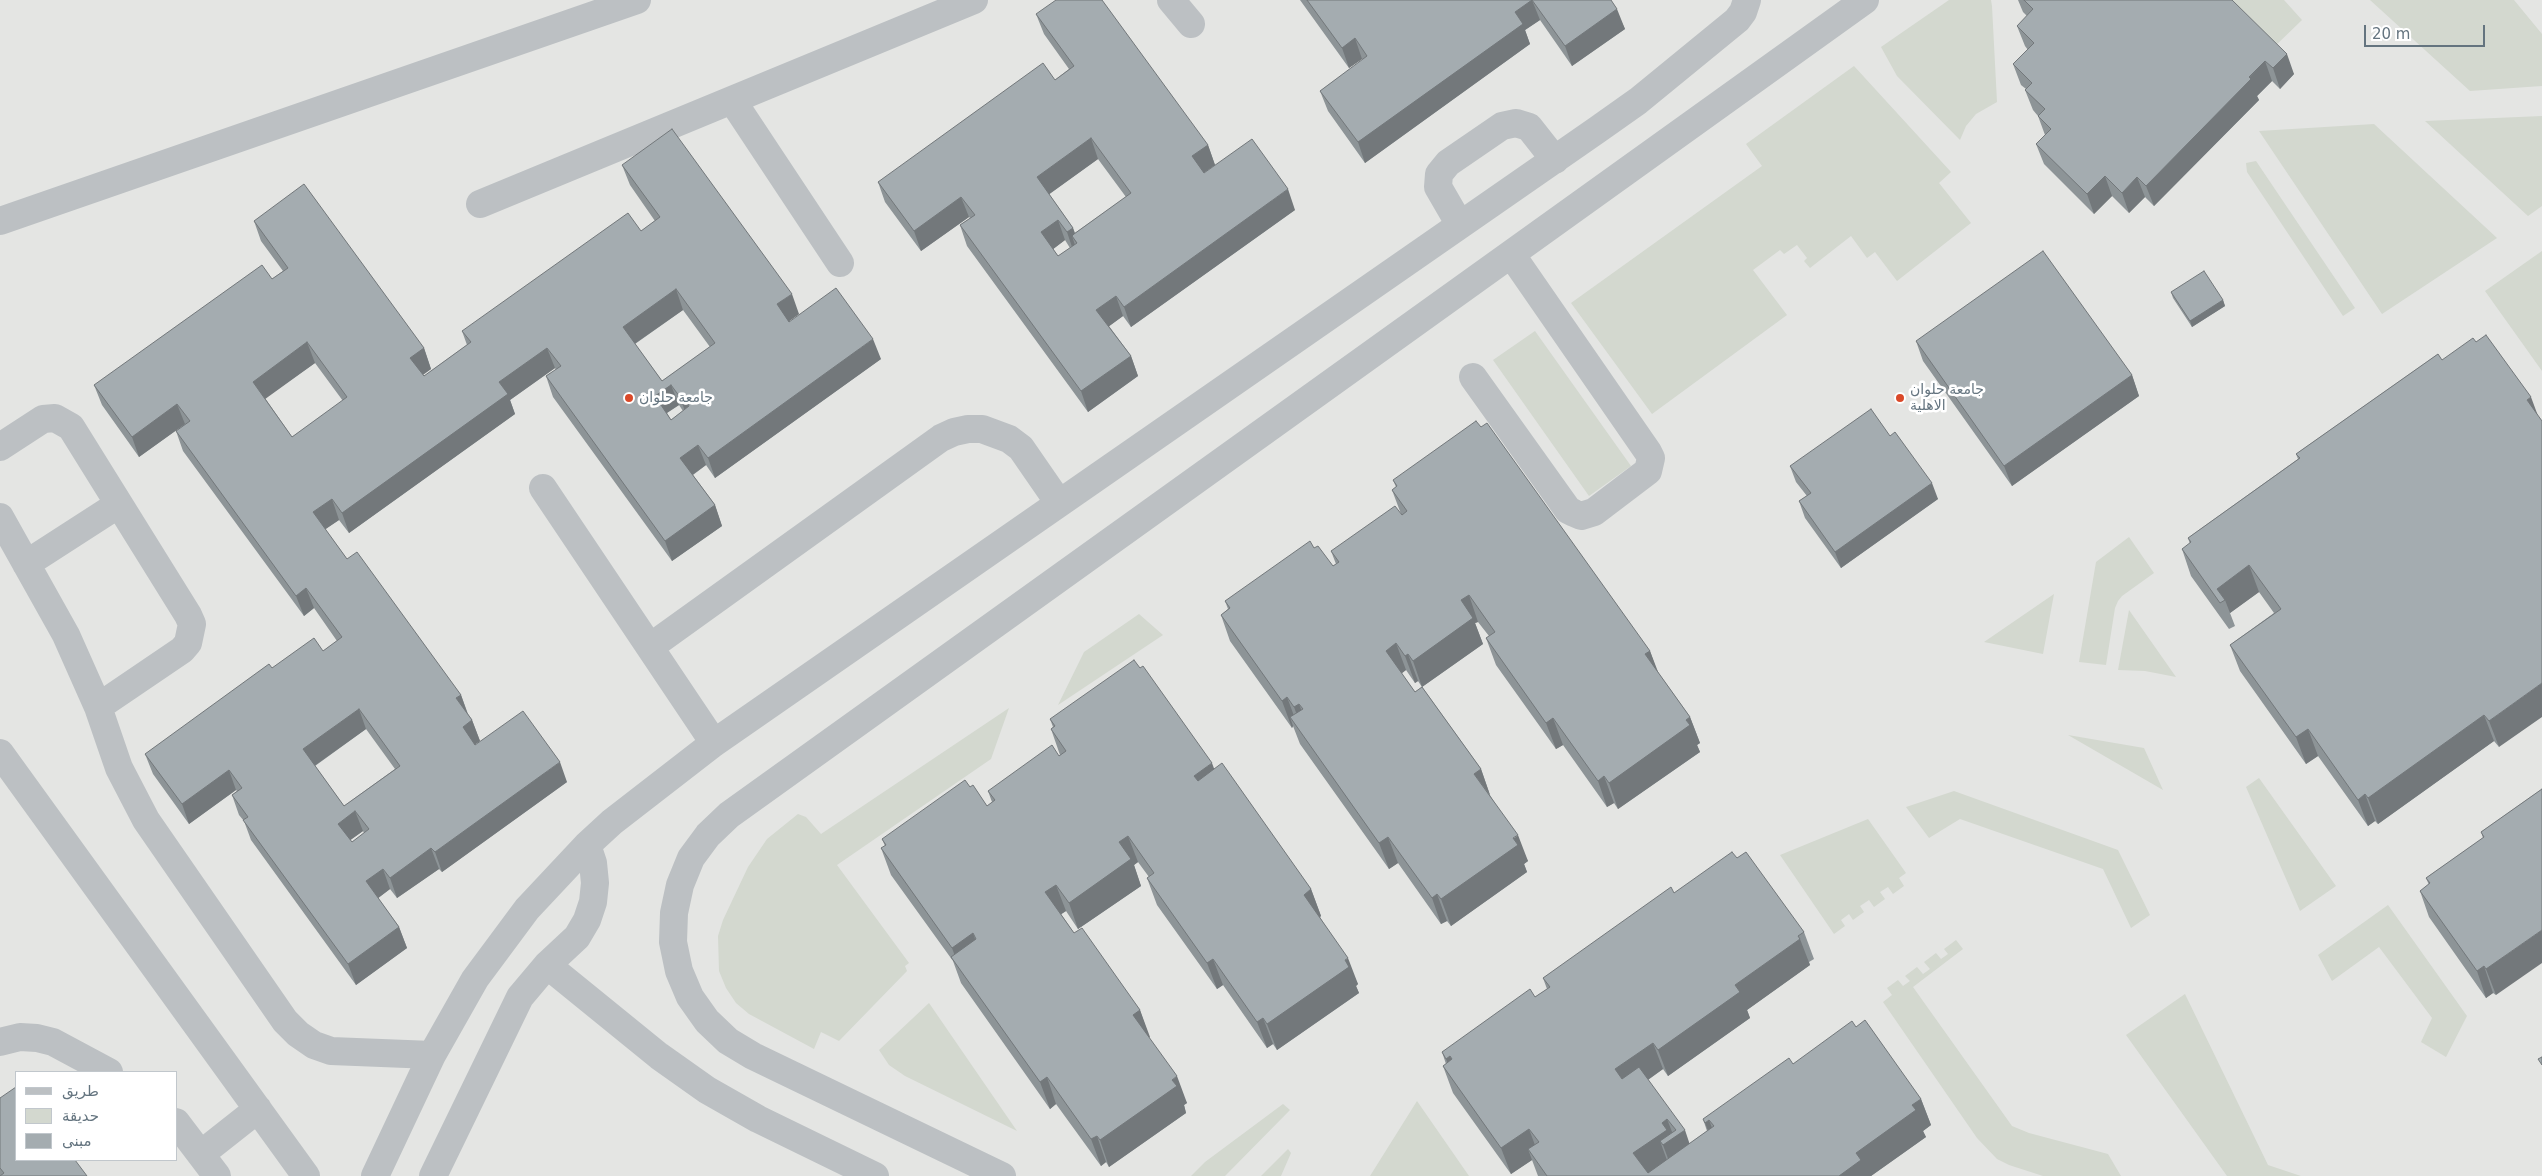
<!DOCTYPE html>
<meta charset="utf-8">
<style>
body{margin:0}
#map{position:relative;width:2542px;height:1176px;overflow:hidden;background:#f3f3ef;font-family:"DejaVu Sans",Vazirmatn,sans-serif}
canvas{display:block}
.legend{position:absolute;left:15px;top:1071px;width:162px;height:90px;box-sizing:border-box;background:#fff;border:1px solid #c1c7cc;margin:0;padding:6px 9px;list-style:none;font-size:15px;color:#64747f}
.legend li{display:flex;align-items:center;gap:10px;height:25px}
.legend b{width:25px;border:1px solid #c1c7cc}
.scale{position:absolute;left:2364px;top:25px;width:121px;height:22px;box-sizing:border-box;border:2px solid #64747f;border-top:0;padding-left:6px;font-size:15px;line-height:18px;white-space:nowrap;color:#64747f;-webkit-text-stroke:4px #fff;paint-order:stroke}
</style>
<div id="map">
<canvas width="2542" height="1176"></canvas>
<ul class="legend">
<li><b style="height:6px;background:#bcc0c3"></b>طريق</li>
<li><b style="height:14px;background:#d3d8cf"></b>حديقة</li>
<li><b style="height:14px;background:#a4acb0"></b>مبنى</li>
</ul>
<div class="scale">20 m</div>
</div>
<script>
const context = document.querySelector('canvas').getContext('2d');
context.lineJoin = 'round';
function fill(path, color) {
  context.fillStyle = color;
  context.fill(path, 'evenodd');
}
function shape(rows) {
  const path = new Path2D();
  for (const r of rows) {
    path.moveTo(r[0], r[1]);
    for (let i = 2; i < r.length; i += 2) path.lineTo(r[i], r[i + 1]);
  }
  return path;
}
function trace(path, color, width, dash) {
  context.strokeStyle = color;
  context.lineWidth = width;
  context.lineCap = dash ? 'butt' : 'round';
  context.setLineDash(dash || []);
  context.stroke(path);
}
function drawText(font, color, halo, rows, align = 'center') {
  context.font = font + ' "DejaVu Sans",Vazirmatn,sans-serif';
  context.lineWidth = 5;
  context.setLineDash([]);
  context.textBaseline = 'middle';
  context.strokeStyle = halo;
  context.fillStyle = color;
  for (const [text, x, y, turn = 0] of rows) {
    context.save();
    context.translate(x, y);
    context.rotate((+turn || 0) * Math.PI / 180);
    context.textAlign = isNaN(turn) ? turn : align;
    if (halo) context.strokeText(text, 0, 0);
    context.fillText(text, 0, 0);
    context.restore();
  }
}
fill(shape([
 [0,0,2542,0,2542,1176,0,1176],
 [16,1072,176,1072,176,1160,16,1160]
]), '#e4e5e3');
fill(shape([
 [1949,0,1991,0,1992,6,1997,102,1976,114,1966,126,1960,140,1897,76,1881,47],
 [2226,0,2284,0,2302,20,2272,49],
 [2370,0,2514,0,2542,34,2542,86,2470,91],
 [1854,66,1951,172,1939,183,1971,223,1897,281,1875,252,1867,258,1851,236,1810,268,1804,261,1807,258,1797,245,1784,254,1780,250,1753,270,1787,315,1652,414,1571,303,1762,166,1746,144],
 [2542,116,2542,206,2528,216,2425,121],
 [2374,124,2497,238,2382,314,2259,131],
 [2256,161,2355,308,2343,316,2247,172,2246,163],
 [2542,251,2542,371,2485,291],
 [1535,331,1631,466,1589,496,1493,360],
 [2129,537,2154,573,2122,596,2118,601,2115,608,2106,665,2079,662,2096,562],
 [2054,594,2043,654,1984,642],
 [2129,610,2176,677,2145,671,2118,670],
 [1139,614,1163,635,1058,705,1084,652],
 [1009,708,991,759,837,865,909,963,905,966,907,971,839,1041,821,1032,814,1049,749,1014,736,1003,726,988,719,971,718,936,723,920,748,867,767,839,798,814,806,817,821,834],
 [2068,735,2144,748,2163,790],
 [2259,778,2336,886,2300,911,2246,787],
 [1954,791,2118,850,2150,915,2131,928,2103,869,1960,819,1929,838,1906,807],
 [1868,819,1906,873,1899,878,1904,886,1893,894,1888,887,1880,892,1885,899,1874,907,1869,900,1860,906,1864,912,1853,920,1849,914,1841,920,1845,926,1834,934,1780,855],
 [2388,905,2467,1016,2446,1057,2421,1042,2432,1018,2379,947,2332,981,2318,955],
 [1956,940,1963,949,1913,987,2012,1126,2029,1133,2108,1154,2121,1176,2043,1176,2009,1165,1997,1159,1977,1138,1883,1002,1892,995,1887,988,1898,980,1903,986,1910,981,1905,976,1917,967,1923,974,1930,969,1924,962,1936,953,1941,959,1948,954,1944,949],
 [2185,994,2268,1165,2301,1176,2227,1176,2126,1035],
 [929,1003,1017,1131,905,1076,889,1065,879,1050],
 [1417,1101,1469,1176,1370,1176],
 [1283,1104,1290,1110,1225,1176,1191,1176,1205,1162],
 [1288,1149,1291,1153,1281,1176,1261,1176]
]), '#d3d8cf');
trace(shape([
 [1171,0,1191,24],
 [732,100,840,263],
 [480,204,974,0],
 [0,221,637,0],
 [1460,225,1438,187,1439,174,1448,163,1502,126,1516,123,1529,127,1555,160],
 [1473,377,1568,510,1574,513,1581,516,1594,512,1648,471,1651,458,1648,452,1511,254],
 [0,447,43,419,55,418,71,427,188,615,192,624,188,643,182,650,98,707,66,635,0,517],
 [543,488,714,743],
 [26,564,119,504],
 [650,647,941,438,954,432,968,429,982,429,1009,439,1021,448,1059,503],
 [98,707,119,768,146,820,285,1021,298,1034,314,1045,331,1051,432,1055],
 [0,753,306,1176],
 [547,965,659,1056,707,1090,758,1119,875,1176],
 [0,1042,20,1037,37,1038,53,1042,109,1072],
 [176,1122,217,1176],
 [201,1154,258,1109],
 [375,1176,432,1055,475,979,527,909,587,845,612,822,714,743,1597,130,1638,101,1737,20,1743,12,1747,0],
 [433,1176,520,997,547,965,577,937,587,920,593,902,595,883,593,863,587,845],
 [1002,1176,753,1056,728,1041,707,1021,690,997,679,971,673,942,674,913,680,885,691,858,708,835,729,815,1865,0]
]), '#bcc0c3', 28);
fill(shape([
 [1300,0,1611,0,1625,29,1572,66,1540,20,1525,30,1530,44,1365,163,1328,111,1320,91,1363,60,1362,59,1349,68],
 [2018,0,2232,0,2294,74,2280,89,2272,81,2257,96,2259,100,2154,206,2145,197,2129,213,2112,196,2094,214,2044,164,2036,144,2045,135,2038,116,2033,110,2025,90,2026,89,2021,85,2013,64,2028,50,2025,46,2017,26,2027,16,2023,12],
 [1036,14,1208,145,1215,165,1204,173,1295,210,1131,327,1123,316,1109,326,1131,356,1138,376,1088,412,967,246,960,225,970,218,969,217,921,251,885,202,878,182,1055,80,1069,69,1044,34],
 [1098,159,1126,197,1075,233,1073,228,1049,194],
 [1065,240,1070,248,1058,256,1053,249],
 [622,165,799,314,789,321,881,359,715,478,706,465,693,475,715,505,722,526,672,561,553,397,546,376,556,370,555,368,510,400,515,414,349,533,339,520,325,529,347,559,461,695,468,714,472,720,480,741,475,744,567,782,442,872,439,869,397,898,390,889,378,898,399,927,407,948,356,985,251,840,244,821,239,815,232,795,237,791,236,790,189,824,153,774,145,754,272,668,323,651,337,641,314,608,304,616,183,451,176,431,185,424,139,457,102,405,94,385,272,279,283,271,261,241,254,221,424,348,431,369,423,375,424,376,467,345,462,331,641,231,655,221,630,185],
 [683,310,710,347,662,381,635,344],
 [315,363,343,401,292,437,265,398],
 [679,405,683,411,671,420,667,413],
 [366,729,395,769,344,806,315,766],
 [363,831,364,833,352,842,350,840],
 [2171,292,2223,300,2225,306,2192,327,2173,298],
 [1916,341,2132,375,2139,396,2012,486,1923,361],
 [2438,354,2499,747,2494,741,2378,824,2375,821,2368,826,2318,756,2306,764,2240,671,2230,645,2274,613,2259,592,2230,613,2235,626,2229,629,2191,576,2182,549,2190,544,2188,538,2298,459,2296,454],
 [1890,436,1938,499,1841,568,1805,518,1799,501,1807,496,1796,482,1790,466],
 [1393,480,1650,651,1657,671,1690,717,1700,743,1697,745,1700,752,1618,809,1614,803,1607,807,1563,745,1556,749,1496,665,1486,638,1489,636,1478,622,1475,623,1483,644,1422,687,1481,769,1490,795,1528,861,1524,864,1527,872,1451,926,1447,921,1441,924,1398,863,1389,869,1300,744,1293,726,1292,728,1230,641,1221,615,1228,609,1225,601,1314,548,1333,566,1336,564,1331,551,1401,514,1392,490,1396,487],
 [1406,670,1415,683,1418,681,1422,687,1415,692,1401,673],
 [1050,719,1214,769,1311,889,1321,916,1320,917,1358,984,1356,986,1359,993,1277,1050,1273,1044,1267,1048,1223,985,1217,989,1157,905,1147,878,1149,877,1138,862,1134,865,1141,886,1078,929,1066,911,1061,914,1074,933,1140,1010,1149,1037,1187,1103,1184,1105,1186,1113,1109,1167,1106,1162,1101,1166,1056,1104,1050,1109,961,983,953,961,891,875,881,848,885,846,882,839,970,787,987,806,992,802,988,791,1060,755,1051,729,1053,727],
 [2542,789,2496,995,2493,993,2486,998,2429,917,2420,891,2429,885,2426,878,2483,838,2481,832],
 [1737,858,1804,932,1814,959,1809,962,1810,965,1747,1010,1750,1018,1668,1076,1663,1069,1648,1080,1689,1144,1707,1131,1703,1119,1793,1064,1856,1027,1921,1099,1931,1125,1923,1131,1926,1137,1871,1176,1538,1176,1532,1160,1511,1174,1453,1093,1443,1066,1446,1064,1442,1052,1535,997,1547,989,1543,978,1674,893],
 [0,1098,87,1176,0,1176]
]), '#8d9497');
fill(shape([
 [1532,0,1540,20,1525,30,1530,44,1365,163,1358,142,1515,12],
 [1617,9,1625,29,1572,66,1565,46],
 [1355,38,1362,59,1349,68,1342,48],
 [2287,54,2294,74,2280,89,2273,68],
 [2265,61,2272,81,2257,96,2259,100,2154,206,2146,186],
 [1091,138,1098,159,1044,198,1037,177],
 [1208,145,1215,165,1199,176,1192,156],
 [2105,176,2112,196,2094,214,2087,194],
 [2137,177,2145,197,2129,213,2122,193],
 [1288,189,1295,210,1131,327,1124,307],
 [961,197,969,217,921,251,914,231],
 [1058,220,1065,240,1048,253,1041,232],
 [1073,228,1080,249,1072,236,1077,251,1074,253,1067,232],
 [676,289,683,310,630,347,623,327],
 [792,294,799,314,784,325,777,304],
 [1116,296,1123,316,1104,330,1096,310],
 [2223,300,2225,306,2192,327,2190,321],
 [873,339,881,359,715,478,708,458],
 [307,342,315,363,261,402,253,382],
 [424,348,431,369,418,378,410,358],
 [547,348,555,368,510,400,515,414,349,533,342,513,499,382],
 [1131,356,1138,376,1088,412,1081,391],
 [2132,375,2139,396,2012,486,2004,466],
 [671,385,679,405,662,416,655,396],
 [684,394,691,414,687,417,680,397],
 [2531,397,2541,424,2527,400],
 [177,404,185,424,139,457,132,437],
 [698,445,706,465,688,478,680,458],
 [1932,483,1938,499,1841,568,1835,552],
 [332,499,339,520,320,533,313,512],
 [715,505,722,526,672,561,665,541],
 [2249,565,2259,592,2230,613,2225,600,2217,589],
 [306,588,314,608,304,616,296,596],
 [1469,595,1478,622,1475,623,1483,644,1422,687,1413,661,1461,600],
 [1396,643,1406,670,1396,678,1386,651],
 [1650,651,1660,677,1645,654],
 [1408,654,1418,681,1415,683,1405,656],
 [2542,683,2542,717,2499,747,2489,721],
 [461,695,468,715,456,698],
 [1287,697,1297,724,1290,717,1293,726,1292,728,1282,701],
 [1299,704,1309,730,1304,734,1294,707],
 [359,709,366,729,310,769,303,749],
 [2484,715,2494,741,2378,824,2368,798],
 [1690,717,1700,743,1697,745,1700,752,1618,809,1609,783],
 [1553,718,1563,745,1556,749,1546,723],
 [472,720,480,741,470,748,463,727],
 [2308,729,2318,756,2306,764,2296,737],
 [560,762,567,782,442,872,435,852],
 [1212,763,1222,790,1204,802,1194,776],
 [1481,769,1490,795,1474,774],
 [229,770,236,790,189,824,182,804],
 [1604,776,1614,803,1607,807,1598,781],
 [2365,794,2375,821,2368,826,2358,800],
 [355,811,363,831,345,844,338,824],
 [1518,835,1528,861,1524,864,1527,872,1451,926,1441,899],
 [1128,836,1138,862,1134,865,1141,886,1078,929,1069,903,1119,842],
 [1388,837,1398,863,1389,869,1379,843],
 [431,848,439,869,397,898,390,878],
 [383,869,390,889,373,902,366,881],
 [1056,885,1066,911,1054,919,1045,892],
 [1311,889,1321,916,1314,922,1304,895],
 [1437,894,1447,921,1441,924,1432,898],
 [399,927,407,948,356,985,348,964],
 [2542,930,2542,963,2496,995,2486,969],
 [973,933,982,960,960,970,952,948],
 [1800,939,1810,965,1747,1010,1750,1018,1668,1076,1658,1050,1735,985],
 [1348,958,1358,984,1356,986,1359,993,1277,1050,1267,1024],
 [1213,959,1223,985,1217,989,1207,963],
 [2484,966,2493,993,2486,998,2477,971],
 [1140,1010,1150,1037,1143,1041,1133,1015],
 [1263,1018,1273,1044,1267,1048,1257,1022],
 [1653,1043,1663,1069,1625,1096,1615,1069],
 [1450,1056,1460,1082,1455,1083,1446,1059],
 [1177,1076,1187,1103,1184,1105,1186,1113,1109,1167,1100,1140],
 [1047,1077,1056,1104,1050,1109,1040,1082],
 [1921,1099,1931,1125,1923,1131,1926,1137,1871,1176,1839,1176,1856,1153,1912,1105],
 [1667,1119,1674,1137,1685,1130,1694,1157,1673,1172,1663,1145,1660,1141,1668,1163,1649,1176,1633,1153,1662,1123],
 [1709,1120,1719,1146,1715,1149,1705,1123],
 [1529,1129,1539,1156,1528,1149,1532,1160,1511,1174,1501,1148],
 [1097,1136,1106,1162,1101,1166,1091,1139]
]), '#73787b');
const building = shape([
 [1056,0,1102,0,1208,145,1192,156,1204,173,1252,139,1288,189,1124,307,1116,296,1096,310,1131,356,1081,391,960,225,975,215,961,197,914,231,878,182,1043,63,1055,80,1074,66,1036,14,1056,0],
 [1091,138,1131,193,1074,234,1072,236,1077,243,1058,256,1041,232,1058,220,1067,232,1073,228,1037,177,1091,138],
 [1307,0,1532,0,1515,12,1523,24,1358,142,1320,91,1367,56,1355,38,1342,48,1307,0],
 [1532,0,1611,0,1617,9,1565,46,1532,0],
 [2024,0,2232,0,2287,54,2273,68,2265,61,2249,77,2251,79,2146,186,2137,177,2122,193,2105,176,2087,194,2036,144,2051,129,2038,116,2045,109,2025,90,2032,83,2013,64,2034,43,2017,26,2033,9,2024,0],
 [672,129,792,294,777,304,789,322,836,288,873,339,708,458,698,445,680,458,715,505,665,541,546,376,561,366,547,348,499,382,508,394,342,513,332,499,313,512,347,559,357,552,461,695,456,698,472,720,463,727,475,745,523,711,560,762,435,852,431,848,390,878,383,869,366,881,399,927,348,964,243,820,248,817,232,795,242,788,229,770,182,804,145,754,269,664,272,668,314,638,323,651,342,637,306,588,296,596,176,431,190,421,177,404,132,437,94,385,262,265,272,279,288,268,254,221,304,184,424,348,410,358,424,376,471,342,462,331,628,213,641,231,660,217,622,165,672,129],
 [676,289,715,343,662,381,623,327,676,289],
 [307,342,347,397,292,437,253,382,307,342],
 [671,385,680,397,684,394,689,406,671,420,655,396,671,385],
 [359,709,400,766,344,806,303,749,359,709],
 [355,811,369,829,352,842,338,824,355,811],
 [2043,251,2132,375,2004,466,1916,341,2043,251],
 [2204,271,2223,300,2190,321,2171,292,2204,271],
 [2486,335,2531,397,2527,400,2542,421,2542,683,2489,721,2484,715,2368,798,2365,794,2358,800,2308,729,2296,737,2230,645,2281,609,2249,565,2217,589,2225,600,2220,603,2182,549,2191,542,2188,538,2300,458,2296,454,2438,354,2442,360,2473,338,2476,342,2486,335],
 [1871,409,1890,436,1895,432,1932,483,1835,552,1799,501,1811,493,1790,466,1871,409],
 [1476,421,1481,427,1487,423,1650,651,1645,654,1690,717,1686,720,1690,725,1609,783,1604,776,1598,781,1553,718,1546,723,1486,638,1495,632,1469,595,1461,600,1473,618,1413,661,1408,654,1405,656,1396,643,1386,651,1415,692,1422,687,1481,769,1474,774,1518,835,1513,838,1518,845,1441,899,1437,894,1432,898,1388,837,1379,843,1290,717,1303,709,1299,704,1294,707,1287,697,1282,701,1221,615,1230,608,1225,601,1310,541,1314,548,1318,546,1333,566,1339,562,1331,551,1395,506,1402,515,1407,511,1392,490,1397,486,1393,480,1476,421],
 [1134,660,1140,668,1143,666,1212,763,1194,776,1198,781,1222,763,1311,889,1304,895,1348,958,1345,960,1349,967,1267,1024,1263,1018,1257,1022,1213,959,1207,963,1147,878,1154,873,1128,836,1119,842,1131,859,1069,903,1056,885,1045,892,1074,933,1082,928,1140,1010,1133,1015,1177,1076,1172,1080,1177,1086,1100,1140,1097,1136,1091,1139,1047,1077,1040,1082,951,957,976,939,973,933,952,948,881,848,886,845,882,839,965,780,970,787,973,785,987,806,995,800,988,791,1052,745,1059,756,1066,751,1051,729,1055,726,1050,719,1134,660],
 [2542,789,2542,930,2486,969,2484,966,2477,971,2420,891,2430,883,2426,878,2484,837,2481,832,2542,789],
 [1732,852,1737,858,1746,852,1804,932,1798,936,1800,939,1735,985,1740,992,1658,1050,1653,1043,1615,1069,1622,1079,1639,1067,1685,1130,1663,1145,1660,1141,1676,1130,1667,1119,1662,1123,1667,1130,1633,1153,1648,1173,1714,1126,1709,1120,1705,1123,1703,1119,1789,1058,1793,1064,1852,1021,1856,1027,1865,1020,1921,1099,1912,1105,1916,1110,1856,1153,1861,1160,1839,1176,1547,1176,1528,1149,1539,1142,1529,1129,1501,1148,1443,1066,1452,1059,1450,1056,1446,1059,1442,1052,1530,989,1535,997,1550,987,1543,978,1671,887,1674,893,1732,852],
 [2542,1057,2542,1065,2538,1059,2542,1057],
 [16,1087,16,1160,75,1160,87,1176,0,1176,4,1173,0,1168,0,1098,16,1087]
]);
fill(building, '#a4acb0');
trace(building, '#73787b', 1);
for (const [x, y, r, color] of [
 [629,398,5,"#da4929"],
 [1900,398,5,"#da4929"]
]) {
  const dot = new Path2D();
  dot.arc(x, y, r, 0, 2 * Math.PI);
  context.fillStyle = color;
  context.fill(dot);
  trace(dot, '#fff', 2);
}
drawText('14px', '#64747f', '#fff', [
 ["جامعة حلوان",1910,390],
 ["الاهلية",1910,406],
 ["جامعة حلوان",639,398]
], 'left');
</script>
